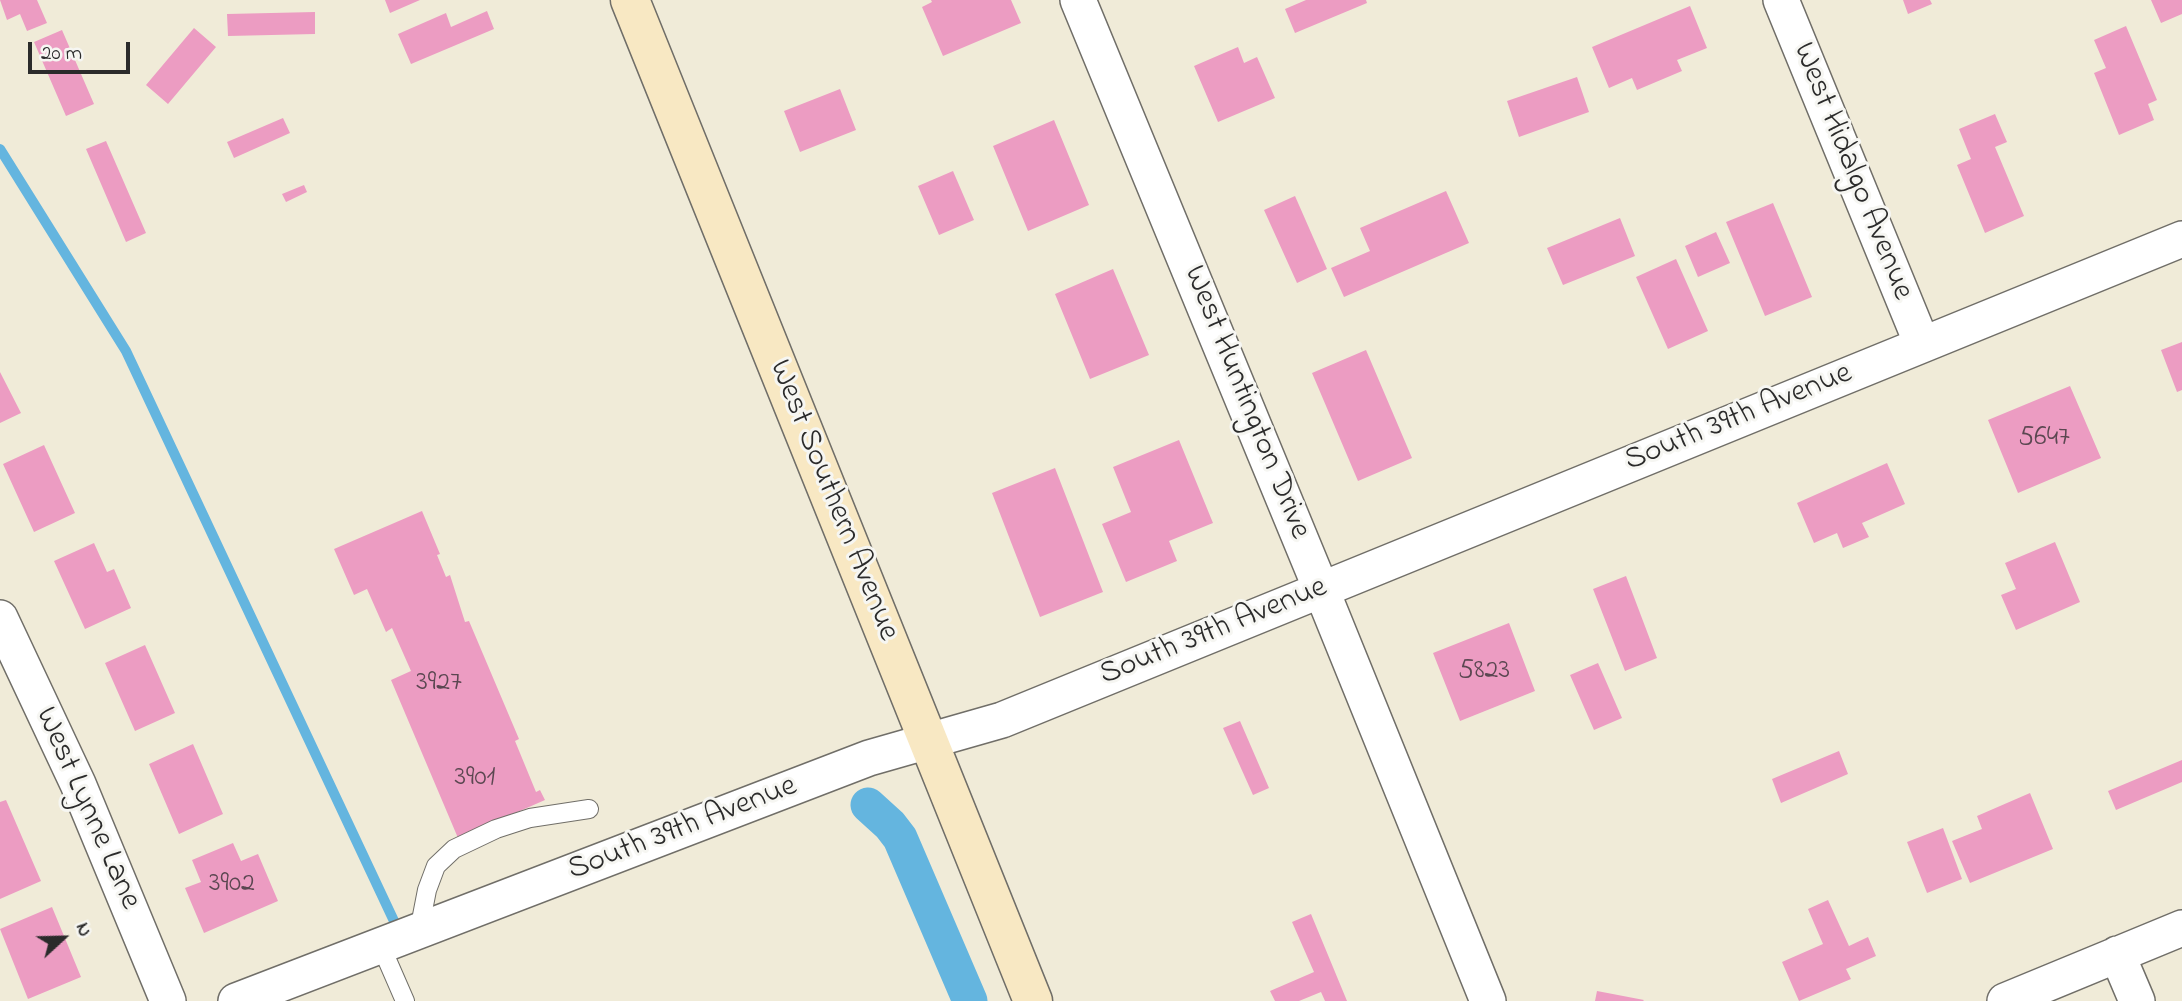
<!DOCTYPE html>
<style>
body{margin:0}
#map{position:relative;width:2182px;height:1001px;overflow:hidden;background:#f0ebd8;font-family:"Indie Flower",sans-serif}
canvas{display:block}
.north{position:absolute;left:28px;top:903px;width:70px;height:70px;-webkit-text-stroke:5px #f6f6f2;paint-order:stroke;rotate:68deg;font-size:19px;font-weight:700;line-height:28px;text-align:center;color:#2b2b2b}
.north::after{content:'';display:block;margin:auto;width:24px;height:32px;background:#2b2b2b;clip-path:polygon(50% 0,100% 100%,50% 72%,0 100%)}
.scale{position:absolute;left:28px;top:42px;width:102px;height:32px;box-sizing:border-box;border:4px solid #2b2b2b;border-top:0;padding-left:9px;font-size:21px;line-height:24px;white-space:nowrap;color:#2b2b2b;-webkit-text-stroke:5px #f6f6f2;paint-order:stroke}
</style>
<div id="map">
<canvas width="2182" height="1001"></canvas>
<div class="north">N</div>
<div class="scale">20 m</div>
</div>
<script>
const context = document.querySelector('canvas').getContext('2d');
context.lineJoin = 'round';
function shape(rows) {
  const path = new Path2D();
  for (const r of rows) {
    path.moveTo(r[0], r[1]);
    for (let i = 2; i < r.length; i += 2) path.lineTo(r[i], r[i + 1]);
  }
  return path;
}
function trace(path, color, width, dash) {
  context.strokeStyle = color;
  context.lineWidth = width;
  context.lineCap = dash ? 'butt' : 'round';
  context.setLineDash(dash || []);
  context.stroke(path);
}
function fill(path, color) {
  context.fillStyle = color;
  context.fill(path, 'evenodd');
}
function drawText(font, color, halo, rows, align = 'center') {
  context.font = font + ' "Indie Flower",sans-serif';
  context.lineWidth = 6;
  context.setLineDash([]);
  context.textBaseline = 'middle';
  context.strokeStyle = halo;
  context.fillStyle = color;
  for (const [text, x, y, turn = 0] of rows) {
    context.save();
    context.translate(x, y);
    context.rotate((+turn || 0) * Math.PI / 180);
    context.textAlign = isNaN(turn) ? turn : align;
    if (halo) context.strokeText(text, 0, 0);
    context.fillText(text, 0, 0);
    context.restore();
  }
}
trace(shape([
 [0,149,126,351,394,921]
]), '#64b5df', 10);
trace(shape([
 [868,805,890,825,900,838,970,1001]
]), '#64b5df', 35);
fill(shape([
 [0,0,37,0,47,23,27,31,20,14,7,20],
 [385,0,420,0,390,13],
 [931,0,1011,0,1021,23,943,56,922,7,932,2],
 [1306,0,1366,0,1367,3,1295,33,1285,9],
 [1903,0,1930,0,1932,4,1908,14],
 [2151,0,2182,0,2182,14,2161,23],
 [1690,6,1707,48,1677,60,1682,71,1637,90,1632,78,1609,88,1592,47],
 [487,11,494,29,411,64,398,34,446,13,451,27],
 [315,12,315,34,228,36,227,14],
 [2126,26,2157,100,2148,104,2154,120,2119,135,2094,73,2106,68,2094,40],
 [194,28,216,47,168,104,146,85],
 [62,30,94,104,66,116,34,42],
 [1238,47,1244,63,1257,57,1275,98,1218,122,1194,66],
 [1577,77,1589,112,1519,137,1507,101],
 [840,89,856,130,800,152,784,111],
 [1995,114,2007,142,1995,147,2024,216,1985,233,1957,165,1971,159,1959,129],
 [283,118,290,133,234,158,227,142],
 [1054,120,1089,205,1028,231,993,146],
 [106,141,146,233,126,242,86,149],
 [953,171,974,220,939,235,918,186],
 [304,185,307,192,286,202,282,194],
 [1446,191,1469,243,1344,297,1331,268,1370,251,1360,228],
 [1295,196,1327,269,1297,283,1264,210],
 [1773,203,1812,297,1765,316,1726,222],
 [1620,218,1635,256,1563,285,1547,248],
 [1716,232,1730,263,1698,277,1685,246],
 [1676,259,1708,331,1668,349,1636,277],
 [1113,269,1149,355,1090,379,1055,294],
 [2182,342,2182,390,2177,392,2161,350],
 [1366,350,1412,458,1358,481,1312,373],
 [0,372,21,413,0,423],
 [2070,386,2101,458,2018,493,1988,420],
 [1179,440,1213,523,1169,541,1177,561,1126,582,1102,524,1131,512,1113,467],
 [44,445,75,513,34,532,3,464],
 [1887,463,1905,504,1862,523,1869,537,1843,548,1837,533,1814,543,1797,503],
 [1055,468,1103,592,1040,617,992,493],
 [422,511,440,554,437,555,446,577,450,575,465,622,469,621,519,739,515,741,536,792,540,790,545,800,458,838,391,680,411,671,392,628,386,632,367,589,354,595,334,549],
 [2055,542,2080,602,2016,630,2001,595,2016,589,2005,563],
 [94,543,107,572,114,569,131,608,85,629,54,561],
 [1626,576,1657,658,1625,671,1593,589],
 [1509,623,1535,691,1460,721,1433,653],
 [145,645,175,713,135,731,105,663],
 [1598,663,1622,718,1594,730,1570,675],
 [1240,721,1269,788,1253,795,1223,728],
 [193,744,223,814,179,834,149,764],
 [1839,751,1848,774,1781,803,1772,779],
 [2182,760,2182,782,2116,810,2108,791],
 [2030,793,2053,849,1970,883,1952,841,1982,829,1977,816],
 [6,800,41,881,0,899,0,802],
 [1943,828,1962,879,1927,893,1907,842],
 [233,843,241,861,258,854,278,901,204,933,185,888,201,882,192,860],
 [1828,900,1849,946,1868,937,1876,956,1846,969,1851,979,1799,1001,1782,962,1823,944,1808,909],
 [52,907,81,977,28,999,0,929],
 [1311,914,1347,1001,1325,1001,1321,992,1299,1001,1275,1001,1270,991,1314,972,1292,922],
 [1597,991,1644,1000,1643,1001,1595,1001]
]), '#ec9cc2');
const service = shape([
 [419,931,427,890,436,866,454,849,496,829,530,818,589,809],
 [381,946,405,1001]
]);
const minor = shape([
 [1078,0,1321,589,1488,1001],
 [1781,0,1922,344],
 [0,618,78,784,168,1001],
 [2117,954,2137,1001],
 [236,1001,869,758,1002,720,2182,239],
 [2005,1001,2182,928]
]);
const secondary = shape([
 [630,0,1033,1001]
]);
trace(service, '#706e68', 20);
trace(minor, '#706e68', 38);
trace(secondary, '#706e68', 41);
trace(service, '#fff', 18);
trace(minor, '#fff', 35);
trace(secondary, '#f8e8c3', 38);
drawText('28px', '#5b4751', null, [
 ["5647",2044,439],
 ["5823",1484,672],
 ["3927",439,684],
 ["3901",475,779],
 ["3902",232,885]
]);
drawText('32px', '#2b2b2b', '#f6f6f2', [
 ["West Hidalgo Avenue",1851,172,68],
 ["West Huntington Drive",1245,403,68],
 ["South 39th Avenue",1739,419,-22],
 ["West Southern Avenue",832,501,68],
 ["South 39th Avenue",1214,633,-22],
 ["West Lynne Lane",86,809,66],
 ["South 39th Avenue",683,830,-21]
]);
</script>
